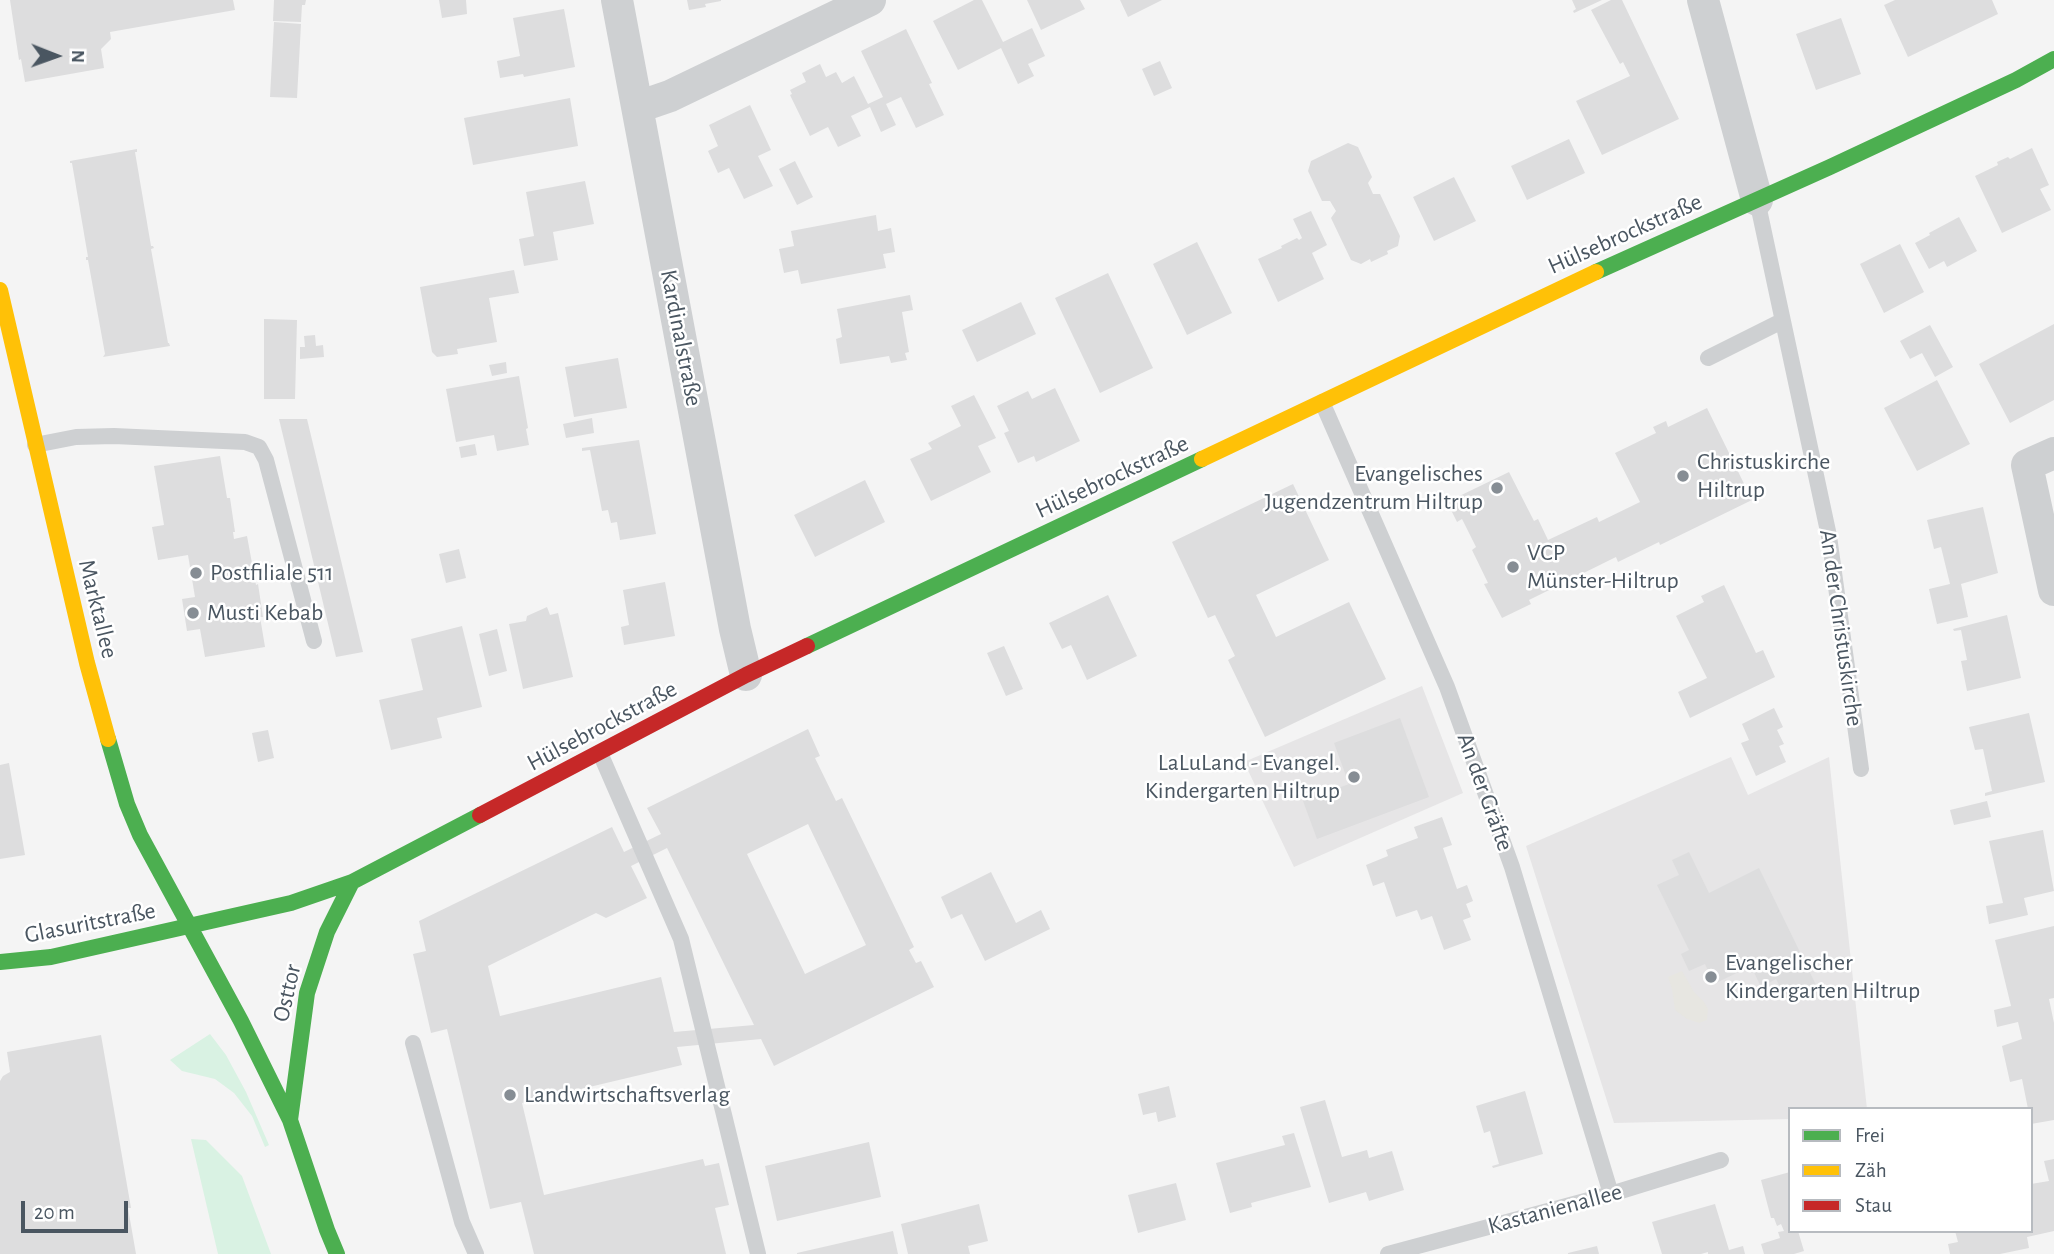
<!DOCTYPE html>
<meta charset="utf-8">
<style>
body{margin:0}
#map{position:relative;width:2054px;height:1254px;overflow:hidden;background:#f4f4f4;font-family:"Alegreya Sans",sans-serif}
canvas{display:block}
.legend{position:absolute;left:1788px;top:1107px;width:245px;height:126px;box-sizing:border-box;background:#fff;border:2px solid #b7bbc0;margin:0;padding:9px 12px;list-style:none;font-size:21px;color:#4a5661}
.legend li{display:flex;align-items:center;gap:14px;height:35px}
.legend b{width:35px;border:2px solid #b7bbc0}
.north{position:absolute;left:21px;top:21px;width:70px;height:70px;-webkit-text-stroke:5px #fff;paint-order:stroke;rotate:91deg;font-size:19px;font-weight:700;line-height:28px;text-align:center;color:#4a5661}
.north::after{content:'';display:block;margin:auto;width:24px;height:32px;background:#4a5661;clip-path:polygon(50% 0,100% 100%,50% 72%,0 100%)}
.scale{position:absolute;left:21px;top:1201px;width:107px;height:32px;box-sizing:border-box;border:4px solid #4a5661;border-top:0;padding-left:9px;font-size:21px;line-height:24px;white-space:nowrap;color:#4a5661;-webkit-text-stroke:5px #fff;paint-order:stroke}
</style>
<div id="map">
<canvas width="2054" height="1254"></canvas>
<ul class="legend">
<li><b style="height:9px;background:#4caf50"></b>Frei</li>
<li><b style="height:9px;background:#ffc107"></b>Zäh</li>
<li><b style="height:9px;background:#c62828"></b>Stau</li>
</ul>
<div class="north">N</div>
<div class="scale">20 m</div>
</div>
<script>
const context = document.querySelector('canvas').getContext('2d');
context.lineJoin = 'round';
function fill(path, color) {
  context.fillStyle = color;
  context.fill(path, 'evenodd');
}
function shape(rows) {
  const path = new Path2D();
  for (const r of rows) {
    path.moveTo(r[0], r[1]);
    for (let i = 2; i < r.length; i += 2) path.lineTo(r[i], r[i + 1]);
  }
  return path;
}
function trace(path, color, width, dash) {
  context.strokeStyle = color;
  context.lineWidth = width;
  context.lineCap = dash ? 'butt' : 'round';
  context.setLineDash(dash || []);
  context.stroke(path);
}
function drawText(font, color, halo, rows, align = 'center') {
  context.font = font + ' "Alegreya Sans",sans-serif';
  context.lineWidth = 5;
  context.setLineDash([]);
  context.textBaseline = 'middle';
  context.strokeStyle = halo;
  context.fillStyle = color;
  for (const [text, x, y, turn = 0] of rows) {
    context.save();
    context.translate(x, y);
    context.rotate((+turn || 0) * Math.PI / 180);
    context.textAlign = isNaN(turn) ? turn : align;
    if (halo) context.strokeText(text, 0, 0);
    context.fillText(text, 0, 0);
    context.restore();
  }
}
fill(shape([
 [1422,686,1463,793,1294,867,1244,762],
 [1731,757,1748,795,1829,757,1867,1109,1790,1109,1790,1119,1614,1123,1526,846]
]), '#e6e5e6');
fill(shape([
 [210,1034,226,1055,246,1092,269,1145,265,1147,252,1116,234,1093,215,1079,182,1071,170,1060],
 [191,1139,206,1140,242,1176,271,1254,218,1254]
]), '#d9f2e3');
fill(shape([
 [1682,971,1694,992,1704,1002,1708,1009,1707,1020,1699,1023,1687,1019,1675,1010,1672,989,1668,977]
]), '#e7e6e1');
fill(shape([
 [10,0,233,0,235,10,110,32,111,39,101,49,104,68,25,82,21,59,19,60],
 [274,0,306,0,305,5,302,5,301,22,273,21],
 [439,0,466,0,467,14,442,18],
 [687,0,721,0,721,1,705,4,706,7,689,10],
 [974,0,982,0,1003,42,1032,28,1045,56,1028,64,1034,76,1018,84,1001,48,958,70,933,21],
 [1027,0,1080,0,1085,9,1041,30],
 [1120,0,1162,0,1128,17],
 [1572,0,1602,0,1574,13,1573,11,1576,9],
 [1611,0,1622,0,1679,119,1602,155,1576,101,1630,76,1623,62,1620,64,1591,10],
 [1895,0,1992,0,1998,14,1908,57,1884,5],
 [564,9,575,67,524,77,523,74,500,78,497,61,520,56,513,18],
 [1841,18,1861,74,1816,90,1796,34],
 [274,22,301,24,297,98,270,97],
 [906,29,932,83,929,84,944,115,916,128,901,97,886,104,896,125,881,132,870,107,851,116,861,136,838,147,828,127,810,136,790,95,792,94,790,90,806,82,802,73,820,64,826,77,836,72,842,83,854,76,868,104,883,97,861,51],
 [1160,61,1172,88,1154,96,1142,69],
 [570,98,578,146,473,165,464,118],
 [750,105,771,150,758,156,773,186,744,199,729,168,718,173,708,151,718,146,709,125],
 [1569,139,1585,173,1527,200,1511,166],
 [1348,143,1358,147,1372,177,1368,183,1373,194,1380,194,1400,236,1398,246,1387,251,1388,254,1371,262,1370,259,1361,264,1351,260,1331,218,1336,211,1330,201,1322,201,1308,171,1311,161],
 [2032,148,2049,185,2040,189,2051,210,2002,233,1975,176,1998,165,1997,162,2008,157,2010,159],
 [137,149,137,152,135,152,151,246,153,246,154,248,151,249,168,343,169,343,170,346,103,357,105,354,88,260,86,260,86,257,88,257,72,163,70,163,70,161],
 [795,161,813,197,797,205,779,169],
 [1454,177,1476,221,1434,241,1413,197],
 [585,181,594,224,553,232,558,260,524,266,519,239,534,236,526,192],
 [1311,211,1327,245,1312,253,1324,279,1278,302,1258,259,1282,248,1281,246,1297,238,1299,240,1302,238,1293,219],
 [876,215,878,231,891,228,895,252,883,254,886,268,801,284,798,270,784,273,779,249,794,246,791,231],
 [1959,217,1977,251,1947,267,1944,261,1929,269,1915,243,1930,235,1929,233],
 [1197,242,1232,313,1187,335,1153,264],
 [1900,244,1924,292,1884,313,1860,264],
 [514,270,519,293,489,298,497,342,457,349,458,354,437,357,432,352,420,287],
 [1108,273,1153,368,1100,393,1055,298],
 [910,295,913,310,902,312,909,352,905,353,907,360,891,363,889,356,840,364,836,339,842,337,837,309],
 [1021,302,1036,334,977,362,962,330],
 [264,319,297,320,295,399,264,399],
 [2054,324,2054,400,2010,423,1979,364],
 [1930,325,1953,367,1935,377,1922,353,1910,359,1900,341],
 [315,335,316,346,323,345,324,357,300,359,300,347,305,347,304,336],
 [618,358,627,408,574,417,565,367],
 [506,362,507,373,492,376,489,365],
 [519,376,528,428,526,429,529,445,497,451,494,435,456,442,446,389],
 [1937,380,1970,444,1917,471,1884,408],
 [1055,388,1080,441,1036,462,1034,456,1018,463,1004,433,1009,431,997,406,1028,391,1032,399],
 [974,395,996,438,978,446,991,472,931,501,910,459,932,449,928,443,961,426,951,406],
 [1707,408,1752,500,1660,545,1659,542,1618,562,1616,557,1529,600,1531,604,1502,618,1484,584,1488,583,1472,550,1476,547,1462,519,1457,522,1447,502,1509,472,1534,521,1538,519,1548,540,1597,517,1599,522,1640,502,1615,453,1656,433,1653,427,1666,421,1668,427],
 [592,418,594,433,566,438,563,424],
 [279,419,307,419,363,652,336,657],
 [639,440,656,534,620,540,617,522,611,523,608,510,602,511,590,450,582,451,582,448],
 [475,444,477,455,461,458,459,447],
 [220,456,227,498,230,498,235,532,233,532,234,539,247,536,256,585,258,584,263,617,260,617,265,647,205,657,200,629,187,631,182,599,195,597,188,555,158,560,152,527,164,525,154,466],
 [865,480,885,522,815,557,794,515],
 [1293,484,1329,560,1256,595,1276,637,1349,602,1386,679,1265,737,1228,660,1235,656,1215,615,1208,618,1172,542],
 [1983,507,1998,573,1961,584,1968,617,1937,624,1929,589,1950,584,1941,547,1934,549,1927,520],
 [459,549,466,578,446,583,439,554],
 [665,582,675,636,624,645,621,627,629,625,623,590],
 [1724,585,1756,653,1763,650,1775,677,1690,718,1678,692,1707,678,1676,616,1704,602,1701,596],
 [1108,595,1137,656,1087,680,1071,645,1062,649,1049,623],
 [547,607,550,615,558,613,573,677,523,689,509,624,526,621,527,616],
 [2007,615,2021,678,1967,691,1961,661,1967,660,1961,630,1954,631,1953,629],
 [462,626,482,707,437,718,442,738,391,750,379,700,423,690,411,639],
 [497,629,507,671,489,676,479,634],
 [1004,646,1023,689,1006,696,987,653],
 [1774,708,1783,727,1777,730,1784,744,1779,746,1786,762,1756,776,1741,743,1749,740,1742,724],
 [2029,713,2045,782,1985,796,1985,793,1992,791,1983,749,1975,750,1969,727],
 [1400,718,1429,797,1317,839,1303,801,1349,784,1334,743],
 [808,729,820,756,815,758,836,801,842,798,914,947,909,950,916,963,921,961,934,987,774,1066,761,1039,677,1047,682,1065,522,1103,544,1195,703,1159,705,1166,719,1163,729,1205,715,1208,726,1254,534,1254,521,1202,490,1209,447,1029,431,1033,413,954,426,951,419,921,612,827,624,852,661,834,647,808],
 [808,824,866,945,805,974,747,854],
 [667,848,754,1025,674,1032,661,977,500,1016,488,966,596,913,606,918,647,898,631,866],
 [268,730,274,758,258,762,252,733],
 [9,763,25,855,0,859,0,765],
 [1987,801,1991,817,1954,825,1950,810],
 [1442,817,1452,845,1443,848,1457,889,1467,885,1473,901,1466,904,1471,917,1463,920,1471,940,1444,950,1432,916,1421,920,1417,910,1396,917,1384,882,1373,886,1366,865,1388,856,1386,850,1418,838,1414,827],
 [2043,830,2054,891,2024,898,2028,915,1989,924,1986,906,2003,903,1989,841],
 [1689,852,1709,893,1759,868,1816,985,1786,999,1776,979,1761,987,1751,966,1714,984,1705,964,1689,971,1681,954,1689,950,1657,885,1679,875,1672,860],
 [991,872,1016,923,1041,910,1050,929,985,961,962,914,951,919,941,897],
 [2054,926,2054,998,2049,999,2054,1023,2054,1120,2031,1124,2031,1109,2028,1109,2022,1079,2010,1082,2002,1046,2022,1039,2018,1022,1997,1027,1994,1010,2011,1006,1995,940],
 [101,1035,131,1208,128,1208,136,1254,0,1254,0,1081,3,1076,10,1072,7,1052],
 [1169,1086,1176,1117,1158,1122,1156,1112,1143,1115,1138,1094],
 [1525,1091,1543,1154,1493,1168,1492,1166,1499,1164,1490,1131,1484,1133,1476,1106],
 [1325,1100,1342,1157,1367,1150,1369,1158,1392,1151,1404,1190,1369,1201,1366,1192,1329,1203,1300,1107],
 [1294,1133,1311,1187,1251,1203,1252,1207,1230,1213,1216,1163,1285,1145,1282,1136],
 [869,1142,881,1197,777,1221,765,1166],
 [2054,1159,2054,1231,2027,1237,2029,1248,2000,1254,1950,1254,1948,1244,1958,1242,1955,1231,2031,1231,2031,1184,2049,1181,2044,1161],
 [1790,1172,1790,1231,1798,1231,1804,1251,1794,1254,1764,1254,1761,1244,1780,1238,1778,1232,1784,1231,1781,1224,1777,1226,1774,1218,1771,1218,1761,1180],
 [1176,1183,1186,1220,1138,1233,1128,1195],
 [979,1204,988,1241,968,1246,970,1254,908,1254,901,1224],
 [1715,1204,1729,1250,1743,1246,1745,1254,1708,1254,1708,1252,1701,1254,1662,1254,1652,1222],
 [893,1231,898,1254,797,1254,797,1253],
 [1597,1246,1599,1254,1568,1254,1568,1253]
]), '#ddddde');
trace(shape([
 [1757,200,1829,536,1861,769],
 [1708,358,1782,321],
 [1322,402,1447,687,1512,867,1611,1194],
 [35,445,76,437,114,436,245,442,259,447,266,460,314,641],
 [600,753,681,939,758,1254],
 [413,1043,462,1222,476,1254],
 [1388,1254,1611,1194,1721,1160]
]), '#ced0d2', 16);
trace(shape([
 [617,0,735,629,746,675],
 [1703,0,1757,200],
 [638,107,670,96,870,0],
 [2054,453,2027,465,2054,590]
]), '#ced0d2', 32);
trace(shape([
 [1596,272,1830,167,2016,80,2054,59],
 [807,646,1202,459],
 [108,739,127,804,140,835,241,1021,290,1120,327,1230,337,1254],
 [0,962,51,957,291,903,352,882,480,815],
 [290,1120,307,993,327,932,352,882]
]), '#4caf50', 16);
trace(shape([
 [0,290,87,663,108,739],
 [1202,459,1596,272]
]), '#ffc107', 16);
trace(shape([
 [480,815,746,675,807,646]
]), '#c62828', 16);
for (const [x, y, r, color] of [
 [1683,476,7,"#868d94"],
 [1497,488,7,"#868d94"],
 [1513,567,7,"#868d94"],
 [196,573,7,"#868d94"],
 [193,613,7,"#868d94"],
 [1354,777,7,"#868d94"],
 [1711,977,7,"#868d94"],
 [510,1095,7,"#868d94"]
]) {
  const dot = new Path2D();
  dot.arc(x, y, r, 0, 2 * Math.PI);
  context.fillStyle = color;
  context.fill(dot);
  trace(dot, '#fff', 2.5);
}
drawText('24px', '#4a5661', '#fff', [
 ["Hülsebrockstraße",1625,234,-24],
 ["Kardinalstraße",681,338,79],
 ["Hülsebrockstraße",1112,477,-25],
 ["Marktallee",98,609,76],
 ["An der Christuskirche",1841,628,82],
 ["Hülsebrockstraße",602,726,-28],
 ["An der Gräfte",1485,792,70],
 ["Glasuritstraße",90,923,-11],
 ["Osttor",287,993,-77],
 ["Kastanienallee",1555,1209,-15]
]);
drawText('24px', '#4a5661', '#fff', [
 ["Christuskirche",1697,462],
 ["Hiltrup",1697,490],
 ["Evangelisches",1483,474,"right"],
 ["Jugendzentrum Hiltrup",1483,502,"right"],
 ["VCP",1527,553],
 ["Münster-Hiltrup",1527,581],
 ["Postfiliale 511",210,573],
 ["Musti Kebab",207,613],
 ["LaLuLand - Evangel.",1340,763,"right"],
 ["Kindergarten Hiltrup",1340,791,"right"],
 ["Evangelischer",1725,963],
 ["Kindergarten Hiltrup",1725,991],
 ["Landwirtschaftsverlag",524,1095]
], 'left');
</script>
